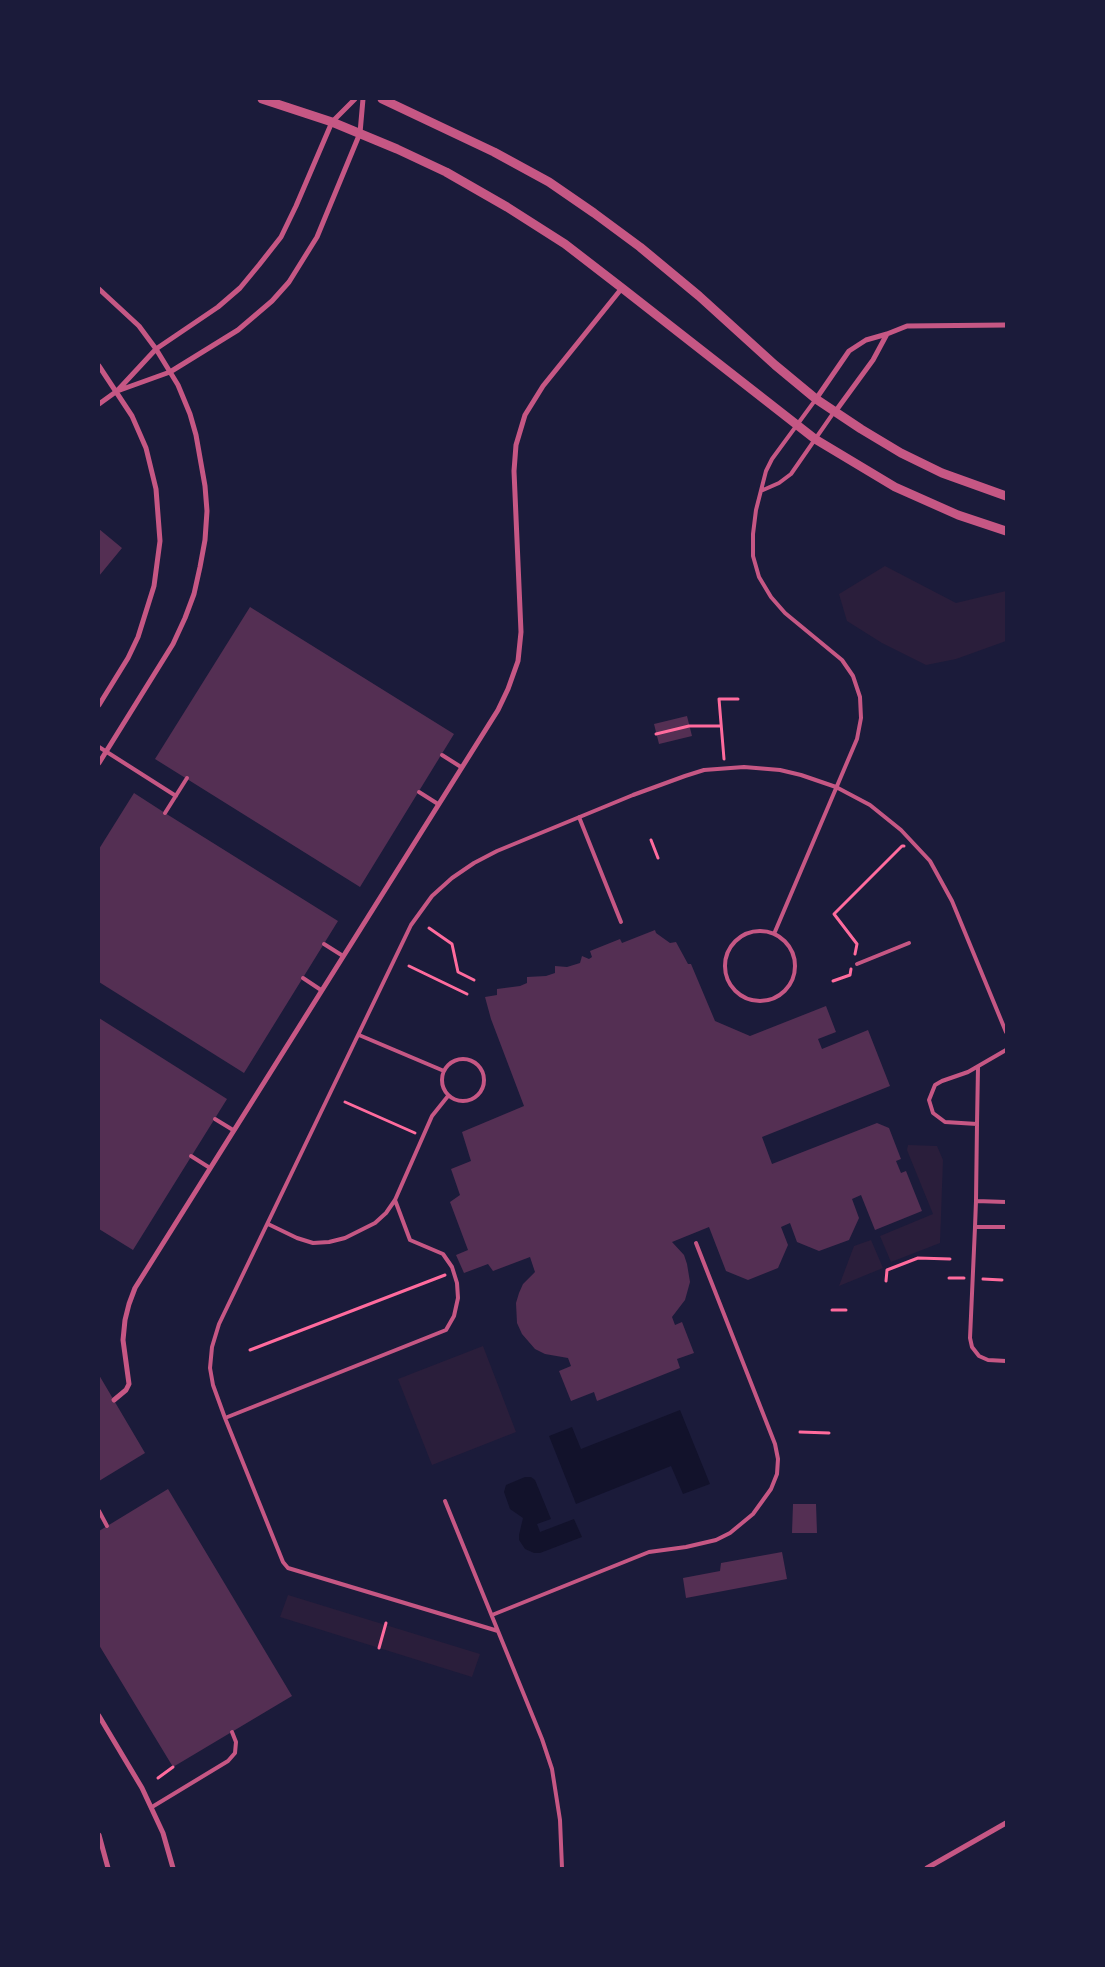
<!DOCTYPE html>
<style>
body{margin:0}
#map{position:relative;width:1105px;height:1967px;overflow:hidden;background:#1b1b3a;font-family:"Asap Condensed",sans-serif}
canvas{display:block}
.frame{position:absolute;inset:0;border:100px solid #1b1b3a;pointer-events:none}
</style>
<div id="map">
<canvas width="1105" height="1967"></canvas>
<div class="frame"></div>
</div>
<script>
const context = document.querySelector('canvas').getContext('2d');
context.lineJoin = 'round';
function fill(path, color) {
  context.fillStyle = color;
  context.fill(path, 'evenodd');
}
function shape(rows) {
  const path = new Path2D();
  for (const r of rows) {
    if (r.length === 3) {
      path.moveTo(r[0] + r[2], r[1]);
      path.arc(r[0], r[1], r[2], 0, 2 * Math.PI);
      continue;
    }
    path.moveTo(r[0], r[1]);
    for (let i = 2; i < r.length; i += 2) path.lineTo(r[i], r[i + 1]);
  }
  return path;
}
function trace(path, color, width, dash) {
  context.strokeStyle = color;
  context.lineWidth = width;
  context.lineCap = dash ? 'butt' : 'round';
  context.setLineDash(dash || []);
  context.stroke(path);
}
fill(shape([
 [885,566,956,603,1006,591,1006,641,956,659,926,665,882,643,847,621,839,594],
 [908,1145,937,1146,943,1160,940,1243,891,1262,880,1236,933,1214,907,1150],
 [871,1240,883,1268,839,1286,854,1246],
 [483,1346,516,1432,432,1465,398,1379],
 [288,1595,480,1654,472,1677,280,1617]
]), '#2a1e3b');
fill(shape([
 [680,1410,710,1484,683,1494,671,1466,576,1504,549,1436,572,1427,581,1449],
 [525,1477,531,1477,535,1480,551,1519,537,1524,540,1532,574,1519,582,1537,540,1553,534,1553,525,1549,519,1540,519,1535,523,1518,510,1509,504,1492,506,1485]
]), '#12122b');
fill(shape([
 [99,529,122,548,99,576],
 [250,607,454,734,360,887,155,759],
 [687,716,692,736,659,744,654,724],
 [134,793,165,813,338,921,244,1073,99,982,99,849],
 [655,930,656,933,670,943,676,942,688,964,691,964,715,1021,750,1036,826,1006,836,1032,818,1039,822,1049,868,1030,890,1086,762,1137,772,1164,877,1123,889,1128,901,1159,896,1161,901,1173,906,1171,922,1211,875,1230,861,1195,852,1199,859,1218,849,1240,819,1251,797,1242,790,1223,781,1227,788,1245,778,1268,748,1280,726,1271,709,1227,672,1242,684,1255,687,1264,690,1282,685,1300,672,1317,675,1325,682,1322,694,1353,677,1359,680,1368,597,1401,594,1392,571,1401,559,1371,571,1366,568,1358,545,1354,535,1349,522,1334,517,1323,516,1303,519,1293,523,1284,535,1272,530,1257,493,1271,488,1264,464,1273,456,1255,468,1250,450,1202,460,1195,451,1169,471,1161,462,1132,524,1106,491,1019,485,997,497,995,497,989,520,986,527,983,527,977,546,976,555,973,555,966,567,967,580,963,582,956,589,959,592,957,590,951,620,939,622,943],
 [99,1018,227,1099,133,1250,99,1229],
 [99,1375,145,1453,99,1481],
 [168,1489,292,1696,173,1767,99,1645,99,1531],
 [793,1504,816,1504,817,1533,792,1533],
 [782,1552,787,1579,686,1598,683,1578,720,1571,721,1563]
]), '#542f53');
trace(shape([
 [656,734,689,726,721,726],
 [724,759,719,699,738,699],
 [651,840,658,858],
 [429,928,452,944,458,972,474,980],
 [855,954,857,944,834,914,902,846,904,846],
 [409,966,467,994],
 [833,981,850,975,851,969],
 [345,1102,415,1133],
 [949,1278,964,1278],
 [983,1279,1002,1280],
 [886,1281,887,1270,918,1258,950,1259],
 [832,1310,846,1310],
 [250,1350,445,1275],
 [800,1432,829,1433],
 [379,1648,386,1623],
 [158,1778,173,1767]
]), '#ff6b9d', 3);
trace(shape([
 [763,490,779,483,791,474,834,412],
 [99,747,176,796],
 [442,755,461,767],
 [419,792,438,804],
 [165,813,187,778],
 [579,817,621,922],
 [760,966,35],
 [774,934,857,739,861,718,860,697,853,676,842,660,785,613,771,597,759,577,753,556,753,534,756,510,766,471,772,459,816,399],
 [324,944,343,956],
 [857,964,909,943],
 [303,978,321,990],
 [359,1035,444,1071],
 [1006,1050,968,1072,942,1081,935,1085,929,1100,933,1113,945,1122,977,1124,976,1201,1006,1202],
 [463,1080,21],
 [215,1119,233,1130],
 [977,1124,978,1067],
 [191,1156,210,1168],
 [268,1224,297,1238,313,1243,329,1242,345,1238,375,1223,386,1213,395,1200,432,1116,448,1096],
 [975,1227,976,1201],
 [1006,1227,975,1227,970,1338,972,1347,979,1356,988,1360,1006,1361],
 [225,1418,446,1330,454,1316,458,1298,457,1283,452,1267,443,1254,410,1240,395,1200],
 [445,1501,542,1739,552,1769,560,1820,562,1868],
 [99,1511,107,1526],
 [492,1615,649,1552,686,1547,716,1540,730,1533,753,1514,771,1489,777,1474,778,1459,775,1444,696,1243],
 [498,1631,288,1568,283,1562,225,1418,213,1385,210,1368,212,1347,219,1324,411,925,432,896,452,878,474,863,497,851,633,795,685,776,704,770,744,767,780,770,801,775,836,787,870,805,901,830,930,861,952,901,1006,1032],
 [152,1807,228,1761,235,1753,236,1742,232,1732]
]), '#c65784', 4);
trace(shape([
 [99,289,139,326,156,349,178,385,190,414,196,435,205,486,207,511,205,540,200,567,194,594,185,618,173,644,99,763],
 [887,334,907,326,1006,325],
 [99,366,132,416,146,448,156,489,160,541,154,586,138,637,128,658,99,705],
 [120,390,170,372,238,330,272,301,289,282,317,237,360,133,363,99],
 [816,399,849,351,866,340,887,334,873,360,835,412],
 [99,404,117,391,156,349,218,307,240,288,259,265,281,237,296,206,332,122,355,99],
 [114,1400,126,1390,129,1384,123,1340,125,1320,129,1304,135,1288,498,710,508,689,518,661,521,632,514,471,516,445,525,415,543,386,622,288],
 [99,1716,142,1788,163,1833,173,1868],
 [99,1835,108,1868],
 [927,1868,1006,1823]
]), '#c65784', 5);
trace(shape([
 [262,99,332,122,397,149,446,172,507,207,565,244,622,288,815,439,895,487,958,515,1006,531],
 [382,99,494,152,549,182,594,213,640,247,699,296,775,365,816,399,861,429,901,453,942,473,1006,496]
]), '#c65784', 9);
</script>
